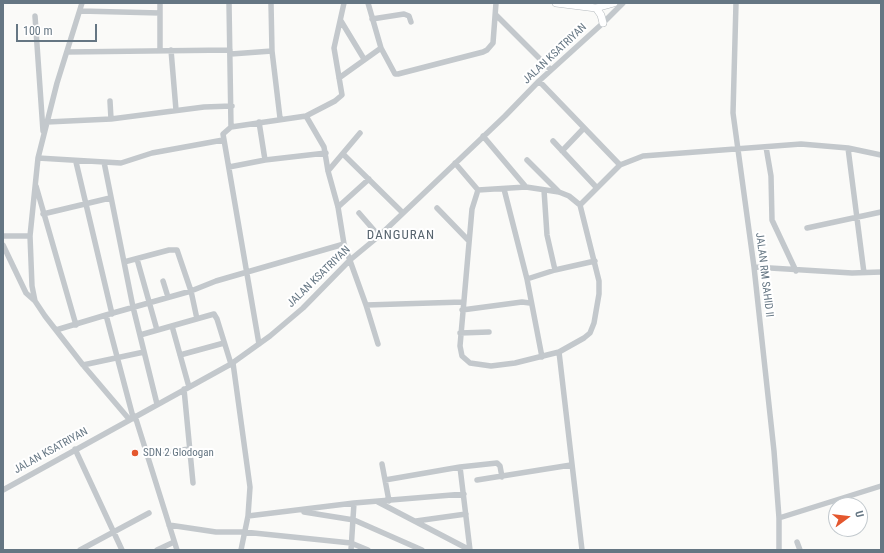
<!DOCTYPE html>
<style>
body{margin:0}
#map{position:relative;width:884px;height:553px;overflow:hidden;background:#fafaf8;font-family:"Roboto Condensed",sans-serif}
canvas{display:block}
.frame{position:absolute;inset:0;border:4px solid #657683;pointer-events:none}
.north{position:absolute;left:828px;top:497px;width:40px;height:40px;box-sizing:border-box;background:#fff;border:1px solid #c1c8cd;border-radius:50%;rotate:75deg;font-size:11px;font-weight:700;line-height:16px;text-align:center;color:#657683}
.north::after{content:'';display:block;margin:auto;width:14px;height:18px;background:#e4572e;clip-path:polygon(50% 0,100% 100%,50% 72%,0 100%)}
.scale{position:absolute;left:16px;top:24px;width:81px;height:18px;box-sizing:border-box;border:2px solid #657683;border-top:0;padding-left:5px;font-size:12px;line-height:14px;white-space:nowrap;color:#657683;-webkit-text-stroke:3px #fff;paint-order:stroke}
</style>
<div id="map">
<canvas width="884" height="553"></canvas>
<div class="frame"></div>
<div class="north">U</div>
<div class="scale">100 m</div>
</div>
<script>
const context = document.querySelector('canvas').getContext('2d');
context.lineJoin = 'round';
function shape(rows) {
  const path = new Path2D();
  for (const r of rows) {
    path.moveTo(r[0], r[1]);
    for (let i = 2; i < r.length; i += 2) path.lineTo(r[i], r[i + 1]);
  }
  return path;
}
function trace(path, color, width, dash) {
  context.strokeStyle = color;
  context.lineWidth = width;
  context.lineCap = dash ? 'butt' : 'round';
  context.setLineDash(dash || []);
  context.stroke(path);
}
function drawText(font, color, halo, rows, align = 'center') {
  context.font = font + ' "Roboto Condensed",sans-serif';
  context.lineWidth = 4;
  context.setLineDash([]);
  context.textBaseline = 'middle';
  context.strokeStyle = halo;
  context.fillStyle = color;
  for (const [text, x, y, turn = 0] of rows) {
    context.save();
    context.translate(x, y);
    context.rotate((+turn || 0) * Math.PI / 180);
    context.textAlign = isNaN(turn) ? turn : align;
    if (halo) context.strokeText(text, 0, 0);
    context.fillText(text, 0, 0);
    context.restore();
  }
}
const major = shape([
 [556,3,596,8,614,3],
 [596,8,601,15,603,23]
]);
trace(major, '#b5babe', 8);
trace(shape([
 [82,3,57,83,38,158,30,236,32,286,35,301,45,316,83,365,129,419],
 [229,3,231,127],
 [271,3,272,51,280,118],
 [344,3,334,48,342,95,335,101,306,116,324,147,328,171,338,207,344,244,366,305,378,344],
 [736,3,733,113,754,267,774,451,779,518,779,550],
 [80,11,160,13],
 [496,15,551,70],
 [35,16,43,131],
 [372,19,404,14,409,16,411,22],
 [341,21,364,59],
 [381,48,395,74,398,74,483,52,487,50,493,43,496,3],
 [160,50,160,3],
 [171,50,176,110],
 [67,52,230,50],
 [231,54,272,51],
 [339,78,381,48,368,3],
 [539,81,620,165],
 [110,101,111,119],
 [47,122,111,119,204,107,232,106],
 [259,122,265,160],
 [483,136,526,187],
 [553,141,597,188],
 [766,147,771,176,772,220,796,271],
 [848,148,864,273],
 [562,151,584,128],
 [343,154,403,213],
 [38,158,121,163,152,153,223,140],
 [527,160,559,192],
 [76,162,112,314],
 [104,162,133,307,157,404],
 [455,163,478,190],
 [229,167,265,160,326,153],
 [328,171,360,133],
 [36,186,76,325],
 [526,187,559,192,569,196,580,205,599,281,599,294,594,323,590,333,584,338,559,352,515,363,491,366,470,363,462,356,460,346,472,209,478,190,526,187],
 [504,189,527,279,542,357],
 [544,190,547,235,555,270],
 [580,205,620,165,643,156,801,144,848,148,881,155],
 [338,207,369,179],
 [437,208,469,241],
 [359,213,379,236],
 [43,214,110,198],
 [807,228,881,212],
 [3,236,30,236],
 [3,245,26,293,35,301],
 [137,259,157,330],
 [124,262,169,250,177,250,191,291,197,319],
 [754,267,852,273,881,272],
 [527,279,555,270,595,261],
 [163,281,168,297],
 [366,305,463,302],
 [462,310,522,302,530,303],
 [172,326,189,387],
 [56,330,106,315],
 [460,333,489,332],
 [140,335,214,314,217,319,231,364],
 [259,344,223,134,231,127,306,116],
 [559,352,582,550],
 [180,355,224,343],
 [233,363,250,487,248,516,241,550],
 [83,365,144,352],
 [184,389,193,483],
 [135,416,177,550],
 [133,417,106,315,191,291,216,281,344,244],
 [75,449,122,550],
 [148,455,189,449],
 [382,464,389,501],
 [460,467,470,550],
 [385,480,460,467,497,463,500,466,502,477],
 [477,480,571,465],
 [3,490,231,364,270,336,303,308,350,260,379,236,505,116,539,81,603,23,623,3],
 [378,502,470,550],
 [304,512,354,520,422,550],
 [248,516,354,503,464,494],
 [779,518,881,486],
 [416,521,466,514],
 [169,525,216,532,244,532,351,543,368,550],
 [797,542,800,550],
 [80,550,149,513],
 [157,550,174,542],
 [351,550,354,503]
]), '#c3c8cc', 5.5);
trace(major, '#fff', 7);
for (const [x, y, r, color] of [
 [135,453,4,"#e4572e"]
]) {
  const dot = new Path2D();
  dot.arc(x, y, r, 0, 2 * Math.PI);
  context.fillStyle = color;
  context.fill(dot);
  trace(dot, '#fff', 1.5);
}
drawText('11px', '#657683', '#fff', [
 ["JALAN KSATRIYAN",555,54,-43],
 ["JALAN RM SAHID II",764,275,83],
 ["JALAN KSATRIYAN",319,277,-44],
 ["JALAN KSATRIYAN",51,451,-29]
]);
drawText('11px', '#657683', '#fff', [
 ["SDN 2 Glodogan",143,453]
], 'left');
context.letterSpacing = '1px';
drawText('13px', '#57646e', '#fff', [
 ["DANGURAN",401,236]
]);
context.letterSpacing = '0px';
</script>
